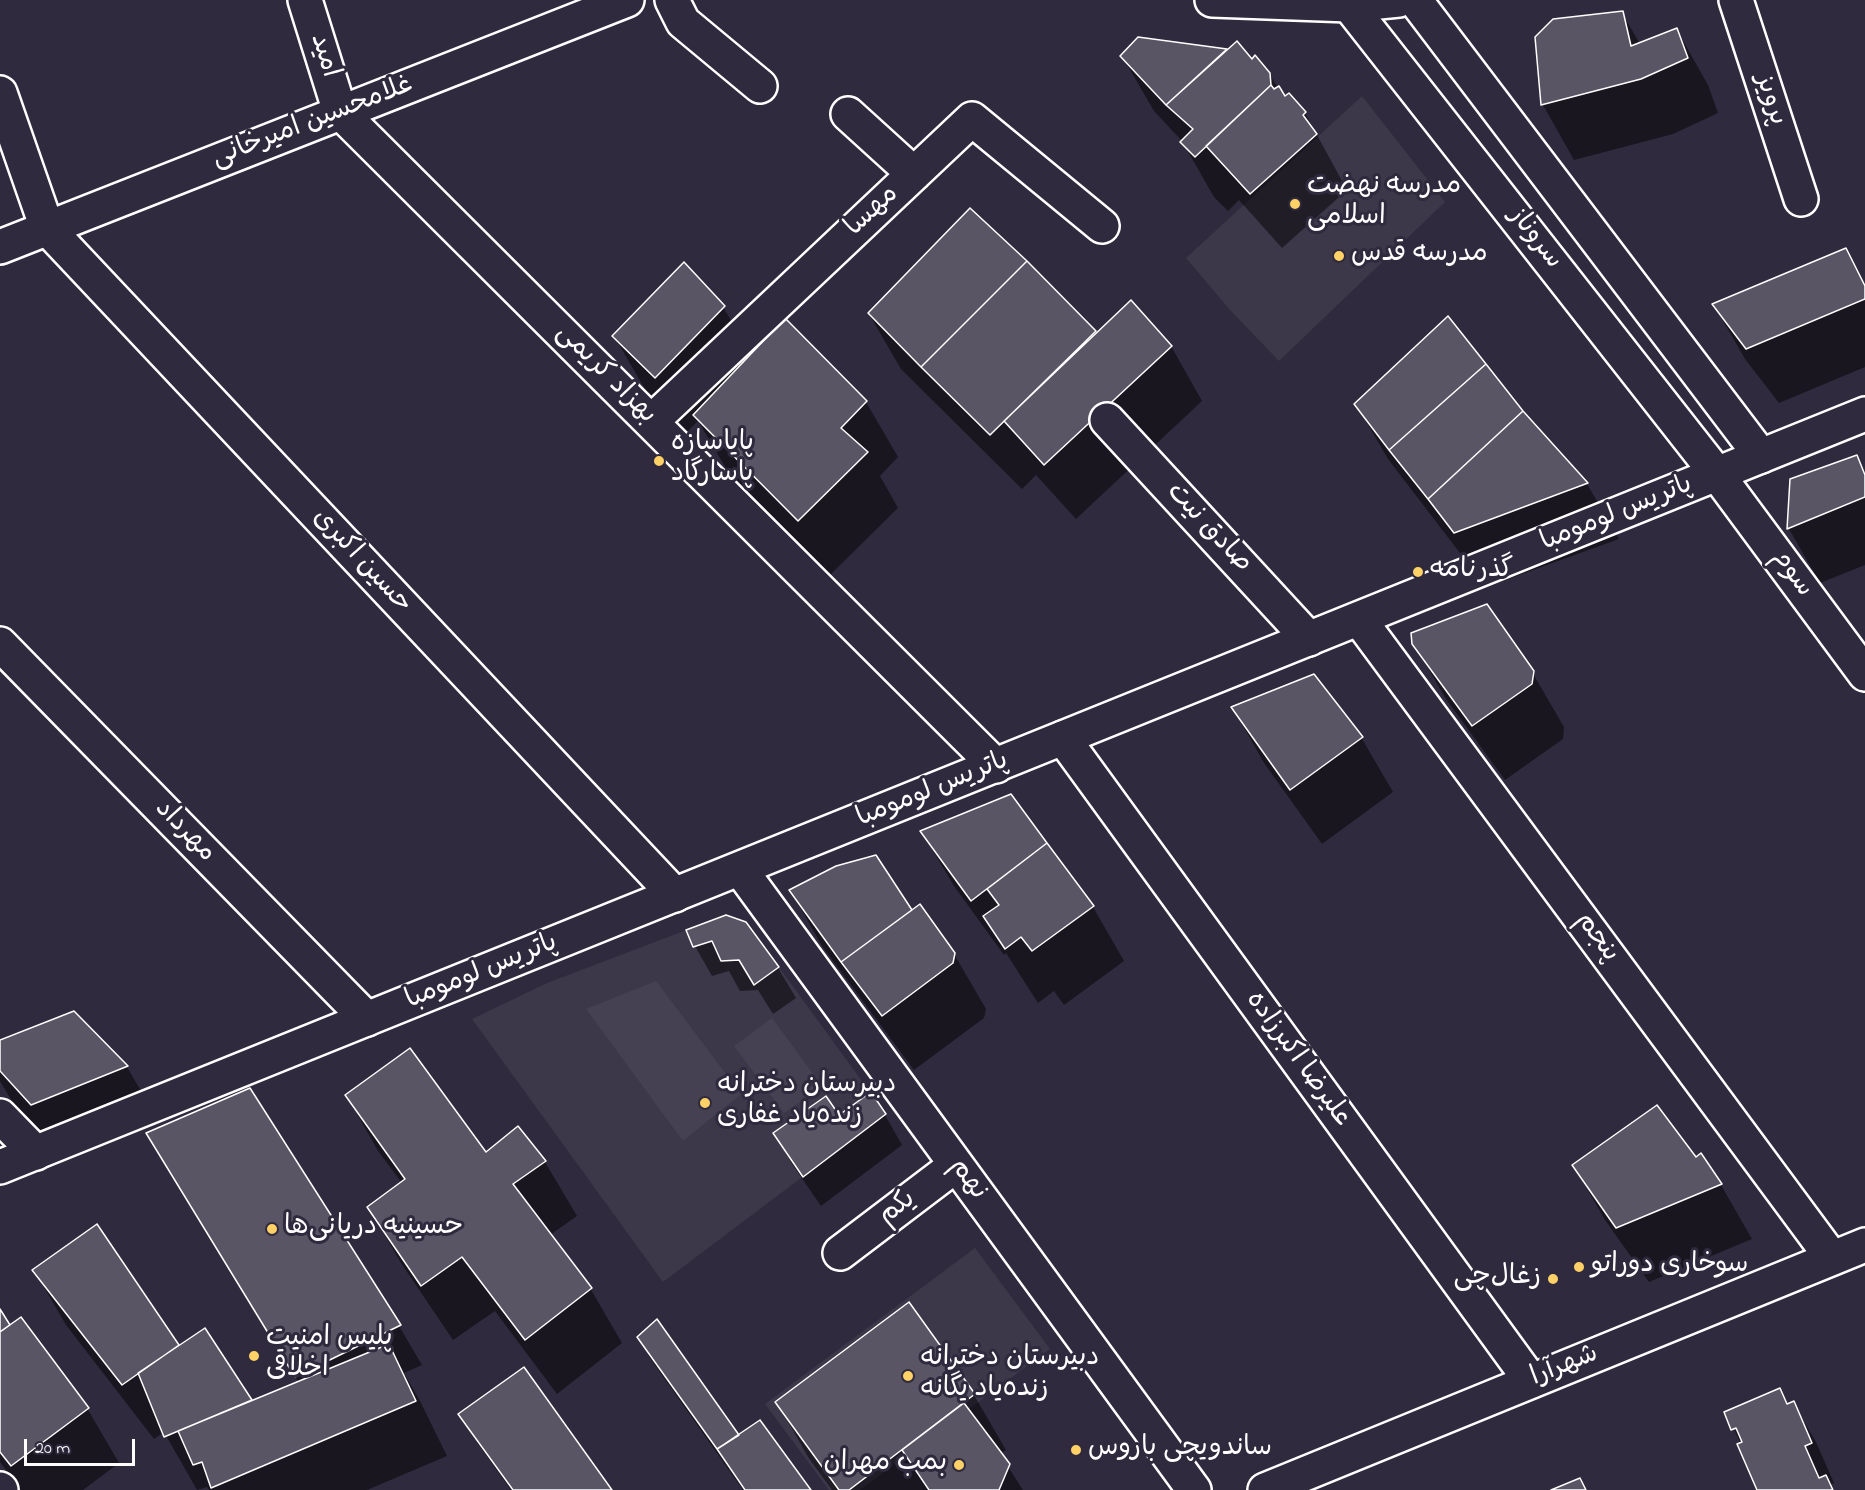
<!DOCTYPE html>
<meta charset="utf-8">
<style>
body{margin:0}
#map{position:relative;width:1865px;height:1490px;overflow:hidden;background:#2f2a3d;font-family:"Indie Flower",sans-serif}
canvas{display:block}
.scale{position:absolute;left:24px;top:1439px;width:111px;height:27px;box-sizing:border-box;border:3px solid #fff;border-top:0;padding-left:8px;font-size:18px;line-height:21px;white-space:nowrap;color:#fff;-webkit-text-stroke:4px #2f2a3d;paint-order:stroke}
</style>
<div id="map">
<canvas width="1865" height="1490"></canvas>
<div class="scale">20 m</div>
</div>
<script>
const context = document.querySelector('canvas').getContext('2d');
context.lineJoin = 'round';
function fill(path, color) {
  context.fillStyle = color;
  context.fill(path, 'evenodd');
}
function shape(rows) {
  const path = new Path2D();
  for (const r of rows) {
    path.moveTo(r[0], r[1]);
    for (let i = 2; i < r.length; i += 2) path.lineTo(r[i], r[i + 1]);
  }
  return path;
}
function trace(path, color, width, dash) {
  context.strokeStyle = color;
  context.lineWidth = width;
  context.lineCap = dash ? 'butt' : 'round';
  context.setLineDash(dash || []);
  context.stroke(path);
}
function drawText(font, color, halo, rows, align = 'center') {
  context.font = font + ' "Indie Flower","Playpen Sans Arabic",sans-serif';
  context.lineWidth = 6;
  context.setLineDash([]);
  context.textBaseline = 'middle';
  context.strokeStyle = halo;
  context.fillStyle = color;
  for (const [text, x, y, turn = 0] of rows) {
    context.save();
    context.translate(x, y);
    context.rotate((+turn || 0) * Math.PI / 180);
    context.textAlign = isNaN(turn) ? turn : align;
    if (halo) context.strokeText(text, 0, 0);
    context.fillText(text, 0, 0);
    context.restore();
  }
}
fill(shape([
 [1362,96,1445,202,1279,361,1230,310,1186,258],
 [726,915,746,922,886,1114,663,1282,472,1019,547,983],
 [975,1248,1050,1349,860,1490,829,1490,765,1404]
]), '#3c3749');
fill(shape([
 [656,981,741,1094,683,1141,586,1009],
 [772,1018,822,1086,784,1113,734,1046]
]), '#464152');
fill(shape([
 [1622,13,1640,44,1677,30,1708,85,1718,113,1673,134,1574,160,1543,105,1537,38],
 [1139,39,1228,50,1252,61,1269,74,1285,98,1305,113,1347,190,1282,248,1239,200,1228,211,1214,197,1182,141,1154,111,1122,56],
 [1845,250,1865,285,1865,367,1779,403,1745,359,1714,305],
 [723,307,752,356,785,321,866,402,898,457,880,476,898,508,830,575,727,470,698,421,687,432,646,391,614,336],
 [869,314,1095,332,1096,334,1171,346,1202,401,1076,519,1036,475,1022,489,901,369],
 [1356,404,1522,412,1587,484,1619,539,1486,587,1388,459],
 [1856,456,1865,472,1865,565,1820,583,1789,529,1791,480],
 [1414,644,1532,672,1564,727,1563,739,1505,780,1446,699],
 [1233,708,1361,737,1393,792,1322,844,1264,763],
 [1010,796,1093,907,1124,961,1064,1005,1054,991,1038,1003,1006,953,1004,955,954,886,922,832],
 [791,891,912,912,954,954,986,1009,984,1018,914,1070,822,946],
 [745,923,778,968,796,998,773,1014,758,990,740,991,729,971,712,976,695,946],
 [74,1013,127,1067,159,1122,64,1159,13,1103,0,1081,0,1042],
 [347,1096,485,1154,545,1162,577,1216,550,1235,590,1288,622,1343,557,1394,495,1311,453,1340,401,1263,369,1208,402,1183,378,1151],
 [885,1115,902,1145,821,1206,792,1164,775,1134,839,1117],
 [1701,1155,1721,1185,1752,1239,1649,1282,1605,1220,1574,1166,1696,1159],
 [171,1172,399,1326,422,1365,404,1373,420,1401,447,1456,367,1490,209,1490,207,1487,197,1490,164,1432,154,1439,66,1325,34,1270,96,1226,179,1347,205,1330,252,1402,299,1383],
 [909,1304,974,1395,1006,1450,1000,1454,1023,1490,832,1490,808,1457,777,1402],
 [0,1312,10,1327,87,1408,119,1463,83,1490,21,1490,0,1462],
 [639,1337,738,1437,809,1490,743,1490,650,1358],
 [1780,1390,1788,1405,1793,1403,1816,1442,1834,1483,1830,1485,1833,1490,1759,1490,1741,1444,1726,1413],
 [460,1414,610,1490,511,1490,478,1444]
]), '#0007');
const building = shape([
 [1623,11,1631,46,1677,28,1688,58,1641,79,1541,105,1535,37,1553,19,1623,11],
 [1138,37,1227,49,1166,105,1120,56,1138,37],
 [1237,41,1252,59,1255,55,1270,73,1271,85,1195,157,1180,142,1193,129,1166,105,1237,41],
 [1271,85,1274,89,1279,86,1285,96,1289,93,1306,112,1303,115,1317,134,1250,194,1206,146,1271,85],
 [970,208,1027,261,921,367,868,313,970,208],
 [1846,248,1865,286,1865,299,1746,349,1712,304,1846,248],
 [1027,261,1096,331,990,435,921,367,1027,261],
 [684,262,725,306,655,378,612,336,684,262],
 [1131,300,1172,346,1044,465,1004,421,1131,300],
 [1448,316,1486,364,1389,450,1354,404,1448,316],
 [785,318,867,401,841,428,868,452,798,521,693,415,785,318],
 [1486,364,1523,411,1428,499,1389,450,1486,364],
 [1523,411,1588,483,1454,533,1428,499,1523,411],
 [1857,455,1865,475,1865,497,1787,529,1790,479,1857,455],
 [1487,604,1534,671,1532,684,1472,726,1412,644,1411,633,1487,604],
 [1314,674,1363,737,1290,790,1231,707,1314,674],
 [1011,794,1047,843,971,901,920,831,1011,794],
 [1047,843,1094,906,1032,951,1021,937,1005,949,983,916,999,905,987,889,1047,843],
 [876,855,912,910,841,962,789,890,836,866,876,855],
 [920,904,955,953,953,963,882,1016,841,962,920,904],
 [726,915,746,922,779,967,754,985,739,960,721,961,712,941,693,947,686,930,726,915],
 [74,1011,128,1066,31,1105,0,1071,0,1040,74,1011],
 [410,1048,486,1152,518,1126,546,1161,513,1184,592,1288,525,1340,462,1257,421,1286,367,1207,405,1179,345,1095,410,1048],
 [250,1088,401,1325,295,1377,146,1133,250,1088],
 [871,1092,886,1114,803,1177,773,1133,826,1096,839,1115,871,1092],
 [1657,1105,1696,1157,1701,1153,1722,1184,1616,1228,1572,1165,1657,1105],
 [97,1224,179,1345,122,1385,32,1270,97,1224],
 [909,1302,975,1394,849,1490,839,1490,775,1402,909,1302],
 [0,1309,10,1325,0,1332,0,1309],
 [21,1317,89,1408,11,1466,0,1452,0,1332,21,1317],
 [657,1319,739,1435,717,1449,637,1337,657,1319],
 [205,1328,252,1400,164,1437,138,1373,205,1328],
 [389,1344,416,1401,211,1488,202,1462,193,1465,178,1431,389,1344],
 [524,1367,612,1490,513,1490,458,1414,524,1367],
 [1780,1388,1787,1404,1794,1401,1812,1443,1805,1446,1819,1478,1826,1475,1833,1490,1757,1490,1737,1444,1742,1442,1736,1428,1731,1430,1724,1412,1780,1388],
 [964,1403,1010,1464,999,1490,929,1490,902,1450,964,1403],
 [760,1420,811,1490,745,1490,717,1449,760,1420],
 [1580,1478,1586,1490,1551,1490,1580,1478]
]);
fill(building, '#595564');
trace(building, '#fff', 1.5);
const street = shape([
 [305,0,340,112,996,766],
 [672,0,683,22,760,86],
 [1415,0,1761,456],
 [1736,0,1801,199],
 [1349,5,1717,474,1865,674],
 [0,93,47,228,675,895],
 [848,114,914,174],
 [1107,420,1309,639],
 [651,422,972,119,1102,226],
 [1359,619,1832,1258],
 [0,644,367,1019],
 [1063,738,1531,1381],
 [740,869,1194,1490],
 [0,1116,36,1153],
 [840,1253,956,1165],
 [0,1489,1,1490]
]);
const secondary = shape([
 [1212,0,1349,5,1399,0],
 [0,247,627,0],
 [0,1167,1865,414],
 [1265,1490,1865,1245]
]);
trace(street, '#fff', 38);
trace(secondary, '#fff', 38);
trace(street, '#2f2a3d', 33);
trace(secondary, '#2f2a3d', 33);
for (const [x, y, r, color] of [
 [1295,204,6,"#ffd166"],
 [1339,256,6,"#ffd166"],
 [659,461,6,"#ffd166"],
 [1418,572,6,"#ffd166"],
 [705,1103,6,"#ffd166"],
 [272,1229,6,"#ffd166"],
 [1579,1267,6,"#ffd166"],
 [1553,1279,6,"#ffd166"],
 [254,1356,6,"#ffd166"],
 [908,1376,6,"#ffd166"],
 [1076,1450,6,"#ffd166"],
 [959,1465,6,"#ffd166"]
]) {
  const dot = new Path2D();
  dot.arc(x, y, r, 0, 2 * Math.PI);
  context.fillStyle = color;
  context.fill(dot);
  trace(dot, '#2f2a3d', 2);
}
drawText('27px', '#fff', '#2f2a3d', [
 ["امید",323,56,73],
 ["پرویز",1769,100,72],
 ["غلامحسین امیرخانی",313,123,-21],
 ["مهسا",873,212,-43],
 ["سروناز",1534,239,52],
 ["بهزاد کریمی",605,375,45],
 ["پاتریس لومومبا",1617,515,-22],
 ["صادق نیت",1208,529,47],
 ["حسین اکبری",361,562,47],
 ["سوم",1791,574,54],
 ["پاتریس لومومبا",933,791,-22],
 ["مهرداد",184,832,46],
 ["پنجم",1596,938,54],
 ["پاتریس لومومبا",482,973,-22],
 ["علیرضا اکبرزاده",1297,1060,54],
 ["نهم",967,1180,54],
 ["یکم",898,1209,-37],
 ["شهرآرا",1565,1367,-22]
]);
drawText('27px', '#fff', '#2f2a3d', [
 ["مدرسه نهضت",1307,188],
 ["اسلامی",1307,219],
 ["مدرسه قدس",1351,256],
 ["پایاسازه",671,445],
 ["پاسارگاد",671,476],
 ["گذرنامه",1430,572],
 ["دبیرستان دخترانه",717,1087],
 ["زنده‌یاد غفاری",717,1118],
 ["حسینیه دریانی‌ها",284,1229],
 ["سوخاری دوراتو",1591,1267],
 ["زغال‌چی",1541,1279,"right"],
 ["پلیس امنیت",266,1340],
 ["اخلاقی",266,1371],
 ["دبیرستان دخترانه",920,1360],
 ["زنده‌یاد یگانه",920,1391],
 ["ساندویچی باروس",1088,1450],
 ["بمب مهران",947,1465,"right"]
], 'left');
</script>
